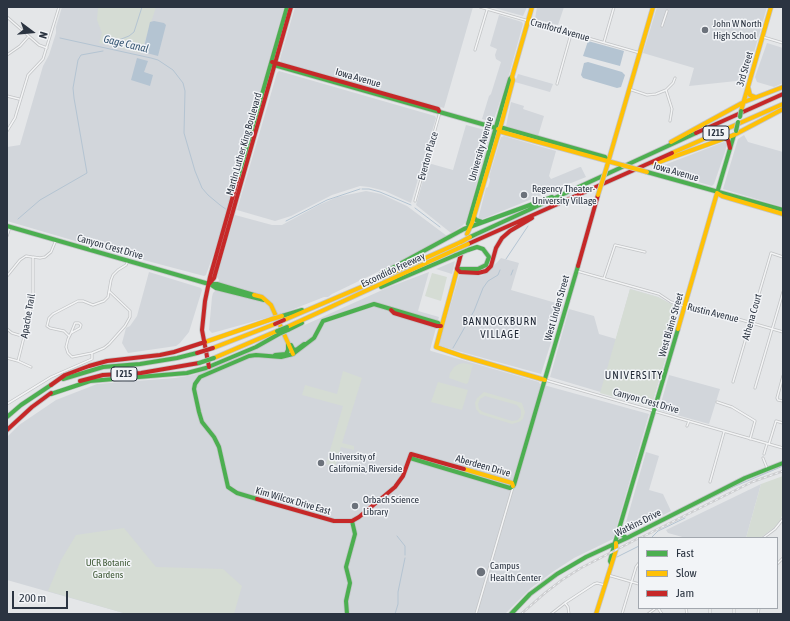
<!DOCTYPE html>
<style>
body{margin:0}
#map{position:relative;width:790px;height:621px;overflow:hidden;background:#e4e6e8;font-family:"Asap Condensed",sans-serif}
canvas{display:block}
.frame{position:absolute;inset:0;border:8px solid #2b3441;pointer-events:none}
.legend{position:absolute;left:638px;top:537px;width:140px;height:72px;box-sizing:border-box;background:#f2f4f7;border:1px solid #a2a7ae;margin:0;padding:5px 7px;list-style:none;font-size:12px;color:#2b3441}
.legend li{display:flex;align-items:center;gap:8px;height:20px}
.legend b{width:20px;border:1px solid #a2a7ae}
.north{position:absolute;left:12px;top:12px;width:40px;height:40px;-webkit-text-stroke:3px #f2f4f7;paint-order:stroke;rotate:106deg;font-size:11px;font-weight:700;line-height:16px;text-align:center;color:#2b3441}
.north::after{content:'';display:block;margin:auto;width:14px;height:18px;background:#2b3441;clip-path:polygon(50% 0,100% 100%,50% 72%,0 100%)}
.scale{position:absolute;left:12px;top:591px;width:56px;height:18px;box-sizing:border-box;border:2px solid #2b3441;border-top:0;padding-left:5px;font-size:12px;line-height:14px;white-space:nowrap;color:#2b3441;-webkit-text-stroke:3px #f2f4f7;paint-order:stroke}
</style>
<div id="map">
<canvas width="790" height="621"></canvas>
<div class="frame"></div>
<ul class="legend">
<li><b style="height:5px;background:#4caf50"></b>Fast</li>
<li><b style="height:5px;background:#ffc107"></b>Slow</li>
<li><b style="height:5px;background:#c62828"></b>Jam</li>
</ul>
<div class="north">N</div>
<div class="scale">200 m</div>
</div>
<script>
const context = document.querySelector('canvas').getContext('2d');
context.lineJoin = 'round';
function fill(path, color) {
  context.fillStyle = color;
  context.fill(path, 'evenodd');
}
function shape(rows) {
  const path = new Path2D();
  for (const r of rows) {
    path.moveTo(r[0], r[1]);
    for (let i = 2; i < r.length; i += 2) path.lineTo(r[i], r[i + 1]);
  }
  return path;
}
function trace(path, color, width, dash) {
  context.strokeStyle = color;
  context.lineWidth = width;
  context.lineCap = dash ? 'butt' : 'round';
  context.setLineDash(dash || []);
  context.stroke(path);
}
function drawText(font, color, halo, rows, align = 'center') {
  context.font = font + ' "Asap Condensed",sans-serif';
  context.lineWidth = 3;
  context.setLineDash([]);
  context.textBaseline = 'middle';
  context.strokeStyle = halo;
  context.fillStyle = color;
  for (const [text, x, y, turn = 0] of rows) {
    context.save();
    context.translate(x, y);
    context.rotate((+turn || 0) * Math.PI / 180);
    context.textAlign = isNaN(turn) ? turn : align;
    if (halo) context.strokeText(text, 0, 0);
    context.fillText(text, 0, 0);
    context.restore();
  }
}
fill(shape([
 [62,7,284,7,216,247,206,275,204,276,106,250,7,221,7,147,20,145,43,66,49,55,56,33,56,27],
 [295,7,473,7,444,108,281,62,280,59],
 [491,7,527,7,523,16],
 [537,7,564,7,558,25,535,19],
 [657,7,767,7,746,80,689,86,694,68,643,53],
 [499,15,522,22,523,24,509,75,493,122,482,119,489,96,491,94,501,62,496,59,495,55,497,49,490,46],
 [767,43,783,48,783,83,774,87,757,82,755,77],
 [279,71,435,116,436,118,411,203,385,191,369,187,360,186,332,195,291,216,275,221,237,210,277,73],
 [518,74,553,84,550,92,515,82],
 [511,102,524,106,523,109,544,116,538,136,506,126],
 [466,125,489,131,490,134,466,222,462,226,451,233,416,205,428,163,453,170],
 [744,135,748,142,783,152,783,207,723,189,738,139],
 [504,136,556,151,549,176,551,179,580,167,581,167,586,177,480,220,478,219,486,188,488,187,490,180,489,177,501,137],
 [724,142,727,144,725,152,714,184,712,186,658,170,659,167],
 [366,191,381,194,407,206,447,236,392,267,390,266,332,294,328,297,324,297,271,318,270,317,212,333,209,330,212,297,213,293,215,291,219,280,217,277,235,215,272,225,282,225,319,205,337,197],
 [501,258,519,263,511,290,563,305,541,374,440,346,439,345,459,276,461,274,481,276,487,273],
 [455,261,452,274,436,269],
 [149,272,201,288,202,290,189,332,180,343,176,346,128,353,122,343,126,328,130,326,137,316],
 [429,272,418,311,439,317,430,350,431,351,539,382,540,384,649,414,613,539,574,558,554,571,531,588,505,614,127,614,7,580,7,437,19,425,56,400,97,384,175,378,193,375,244,355,298,328,389,287],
 [630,289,658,297,680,309,651,407,550,377,569,309,594,316,599,334,616,339],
 [669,375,720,389,709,424,659,410],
 [646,452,659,456,649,490,663,494,671,511,624,535,623,533],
 [761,484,746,538,686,538,668,533,666,530]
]), '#d2d6db');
fill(shape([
 [100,7,156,7,141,53,99,43,102,33,97,20,98,9],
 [432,273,447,277,441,301,425,296],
 [630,289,658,297,680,309,651,407,600,393],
 [464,363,473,365,468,383,466,384,449,378,450,373,454,367,459,364],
 [343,371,362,378,342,443,354,446,354,450,341,447,335,467,326,464,343,406,302,395,305,385,337,394],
 [438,382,468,390,462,410,431,402],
 [484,392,522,403,525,412,523,419,519,422,512,424,480,414,476,409,475,403,477,398],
 [485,396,517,405,521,410,521,416,518,420,512,421,483,412,479,409,478,404,480,399],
 [783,476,783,513,780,521,775,527,760,538,746,538,761,484],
 [124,528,156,567,223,569,242,586,234,614,127,614,48,591,61,560,76,535]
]), '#d5dcd4');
fill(shape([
 [154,21,164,23,166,25,158,56,143,52,150,22],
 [588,41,624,51,620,66,583,56],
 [137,58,148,61,144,72,153,75,150,86,131,80],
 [588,62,622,72,625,75,621,87,617,88,583,78,581,75,584,63]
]), '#b4c4d2');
trace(shape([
 [60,38,151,58,158,60,173,70,183,83,185,91,184,133,195,171,202,188,208,195,220,205,227,210],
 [111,43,129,36,134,32,142,7],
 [362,189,369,189,380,192,411,205],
 [415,208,440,227],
 [18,219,40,200,87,173,74,98,73,88,78,60,81,55,103,51],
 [286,221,327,200,360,189],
 [506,259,528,226],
 [511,275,513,270],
 [453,348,474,311,483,288,488,281,498,275,500,270],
 [691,508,733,487,783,466],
 [397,536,405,546,405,555],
 [651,538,658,531,685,518],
 [617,557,639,546],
 [395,614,398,604,398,592,405,558]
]), '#b4c4d2', 1);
const street = shape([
 [480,7,640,53],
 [7,17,39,45,47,48],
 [662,26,667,11],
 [763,37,783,43],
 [604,42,614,7],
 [475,50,487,10],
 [7,55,20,46,28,37],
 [557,84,571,34],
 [629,89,647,95,656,94,666,90,673,83,675,78],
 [666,90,672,109,670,121],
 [7,96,19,99],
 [7,131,15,118,28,75,43,59,59,7],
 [415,201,440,112],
 [7,236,10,227],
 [577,271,659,294,671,302,680,305,728,318,738,319,783,332],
 [7,276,20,260,26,256,32,257],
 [604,278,615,245,645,252],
 [7,329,12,333,25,337],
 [71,333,75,323,79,323,81,325,80,328,71,333,68,339,66,347,68,353,72,357,92,353,104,348,109,344,125,326,130,317,130,311,109,291],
 [69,336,64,331,50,328,47,326,49,318,53,314,78,301,83,301,93,305,104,301,108,297,111,280,113,275,118,270,126,265,128,261],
 [7,358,18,361,31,367],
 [18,361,33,301,33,257,40,258,45,257,51,252,56,240],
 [783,376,777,398,778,400,783,401],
 [545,380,783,448],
 [733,382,771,253,783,257],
 [755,388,783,292],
 [717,402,732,407,755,421,750,439],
 [7,404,51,377,92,359,92,353],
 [687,426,689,421],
 [769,444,776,421,783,423],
 [764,454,767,444],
 [763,458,767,468],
 [710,482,724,432],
 [763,538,775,529,783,519],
 [777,564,783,558],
 [608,575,639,584],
 [565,603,568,607,569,614],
 [658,608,662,614],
 [686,608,687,614],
 [476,614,513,487],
 [551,614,565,603,594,584,597,583,605,585],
 [622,614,636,567,639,563],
 [648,614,656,608],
 [710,614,710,608],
 [734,614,734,608],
 [758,614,759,608],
 [782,614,783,613]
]);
const fast = shape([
 [274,65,496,128],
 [499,129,503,128,605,157,608,161],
 [647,172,783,210],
 [238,178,287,7],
 [717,193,734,135],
 [474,217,476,220,482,222],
 [7,226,209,284,217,284,254,295],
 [470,227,468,224,504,99,510,79,512,77],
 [470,237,696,133],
 [457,269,478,269,486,265,489,257,483,249,477,247,468,250],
 [370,283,383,273,464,229,552,197],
 [210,284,216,288,264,300],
 [381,287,456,255],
 [282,316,302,310],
 [288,330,302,323],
 [291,345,293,349,296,350,304,344,306,344],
 [275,355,286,354,288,350,288,344],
 [63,379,103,367,140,364,177,358,197,353],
 [51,394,90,381,187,373,206,368,256,347,279,334],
 [7,417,21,405,51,385],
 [410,458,510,488,513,486],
 [514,485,578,266],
 [257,499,237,493,228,487,219,447,214,437,202,422,199,412,194,389,195,384,200,377,249,356,256,355,281,357,293,354,314,338,323,321,374,304,438,323,441,326],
 [620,530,622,535,627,538],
 [611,563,610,561,614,546,678,329],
 [347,614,346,601,350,583,346,567,355,534,352,521],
 [511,614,530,594,557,574,586,557,627,538,745,478,783,463]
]);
const slow = shape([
 [748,87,750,95,755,97],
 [741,111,771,7],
 [498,129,502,132,622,165],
 [671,142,744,102,783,87],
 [672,153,783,104],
 [653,163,659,162,734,135,783,109],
 [607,166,653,7],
 [717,193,722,196,783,214],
 [467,234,472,223,501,125,513,80,512,77,532,7],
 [457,270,436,347,462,356,545,380],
 [379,279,461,242],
 [254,295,262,297,271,305,293,354],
 [284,320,373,282],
 [287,327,459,248],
 [678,329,717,193],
 [205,342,272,319],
 [213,348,275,324],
 [214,358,277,331],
 [464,469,512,483,513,486],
 [596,614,616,550,616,543]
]);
const jam = shape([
 [272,62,438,109,439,111],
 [696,133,783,94],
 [724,138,728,140,730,148],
 [468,244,672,153],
 [578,266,598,195],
 [457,269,461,254],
 [457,269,460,272,478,273,486,271,491,266,496,248,502,238,510,231,532,218],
 [209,284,214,278,291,7],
 [391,310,394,313,437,326,441,326],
 [209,367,202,330,205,301,210,277,238,178],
 [80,381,103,375,141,373,199,363],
 [51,385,65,375,89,366,107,361,160,355,174,352,205,342],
 [7,430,32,407,51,393],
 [257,499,334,521,352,521,359,517,395,487,403,476,411,454,464,469]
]);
trace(street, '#c2c4c6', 3);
trace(fast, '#c2c4c6', 5.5);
trace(slow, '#c2c4c6', 5.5);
trace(jam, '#c2c4c6', 5.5);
trace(street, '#f3f4f5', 1.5);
trace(fast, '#4caf50', 4);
trace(slow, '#ffc107', 4);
trace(jam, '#c62828', 4);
const rail = shape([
 [640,538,752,482,783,471],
 [521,614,545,593,562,580,581,568,639,538]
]);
trace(rail, '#cdced0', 2.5);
trace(rail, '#f2f4f7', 1, [3]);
const fastBridge = shape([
 [740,117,741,111],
 [736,131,738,122],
 [456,255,468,250],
 [277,331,287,327],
 [279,334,288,330],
 [199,363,214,358]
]);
const slowBridge = shape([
 [622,165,647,172],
 [598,195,607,166],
 [461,242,470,237],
 [459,248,468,244],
 [272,319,282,316]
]);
const jamBridge = shape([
 [275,324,284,320],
 [197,353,213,348]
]);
trace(fastBridge, '#c2c4c6', 5.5, []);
trace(slowBridge, '#c2c4c6', 5.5, []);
trace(jamBridge, '#c2c4c6', 5.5, []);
trace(fastBridge, '#4caf50', 4);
trace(slowBridge, '#ffc107', 4);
trace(jamBridge, '#c62828', 4);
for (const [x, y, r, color] of [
 [705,30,4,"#6c727b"],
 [524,195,4,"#6c727b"],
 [321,463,4,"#6c727b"],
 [355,506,4,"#6c727b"],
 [481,572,5,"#6c727b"]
]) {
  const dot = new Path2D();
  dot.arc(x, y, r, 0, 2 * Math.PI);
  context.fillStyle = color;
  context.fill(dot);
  trace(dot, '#f2f4f7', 1.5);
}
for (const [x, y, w] of [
 [716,133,26],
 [124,374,26]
]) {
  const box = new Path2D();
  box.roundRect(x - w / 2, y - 7, w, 14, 3);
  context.fillStyle = '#f2f4f7';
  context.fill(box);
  trace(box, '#2b3441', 1);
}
drawText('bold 9px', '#2b3441', null, [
 ["I 215",716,133],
 ["I 215",124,374]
]);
drawText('10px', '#2b3441', '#f2f4f7', [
 ["John W North",713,24],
 ["High School",713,36],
 ["Regency Theater-",532,189],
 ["University Village",532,201],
 ["University of",329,457],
 ["California, Riverside",329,469],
 ["Orbach Science",363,500],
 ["Library",363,512],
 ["Campus",490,566],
 ["Health Center",490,578]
], 'left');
drawText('10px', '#2b3441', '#f2f4f7', [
 ["Cranford Avenue",560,30,16],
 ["3rd Street",745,69,-74],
 ["Iowa Avenue",358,78,16],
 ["Martin Luther King Boulevard",244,144,-74],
 ["University Avenue",481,149,-74],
 ["Everton Place",428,156,-74],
 ["Iowa Avenue",676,172,16],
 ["Canyon Crest Drive",110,247,16],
 ["Escondido Freeway",393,270,-25],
 ["West Linden Street",557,308,-74],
 ["Rustin Avenue",713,313,14],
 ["Apache Trail",28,316,-80],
 ["Athena Court",752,317,-74],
 ["West Blaine Street",671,325,-74],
 ["Canyon Crest Drive",646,401,16],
 ["Aberdeen Drive",483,466,16],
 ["Kim Wilcox Drive East",293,501,16],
 ["Watkins Drive",638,523,-26]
]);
drawText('10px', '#425c39', '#f2f4f7', [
 ["UCR Botanic",108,563],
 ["Gardens",108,575]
]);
drawText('italic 11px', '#365673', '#f2f4f7', [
 ["Gage Canal",126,44,13]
]);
context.letterSpacing = '1px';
drawText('11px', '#1d2532', '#f2f4f7', [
 ["BANNOCKBURN",500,322],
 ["VILLAGE",500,335],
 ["UNIVERSITY",634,376]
]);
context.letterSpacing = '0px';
</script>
